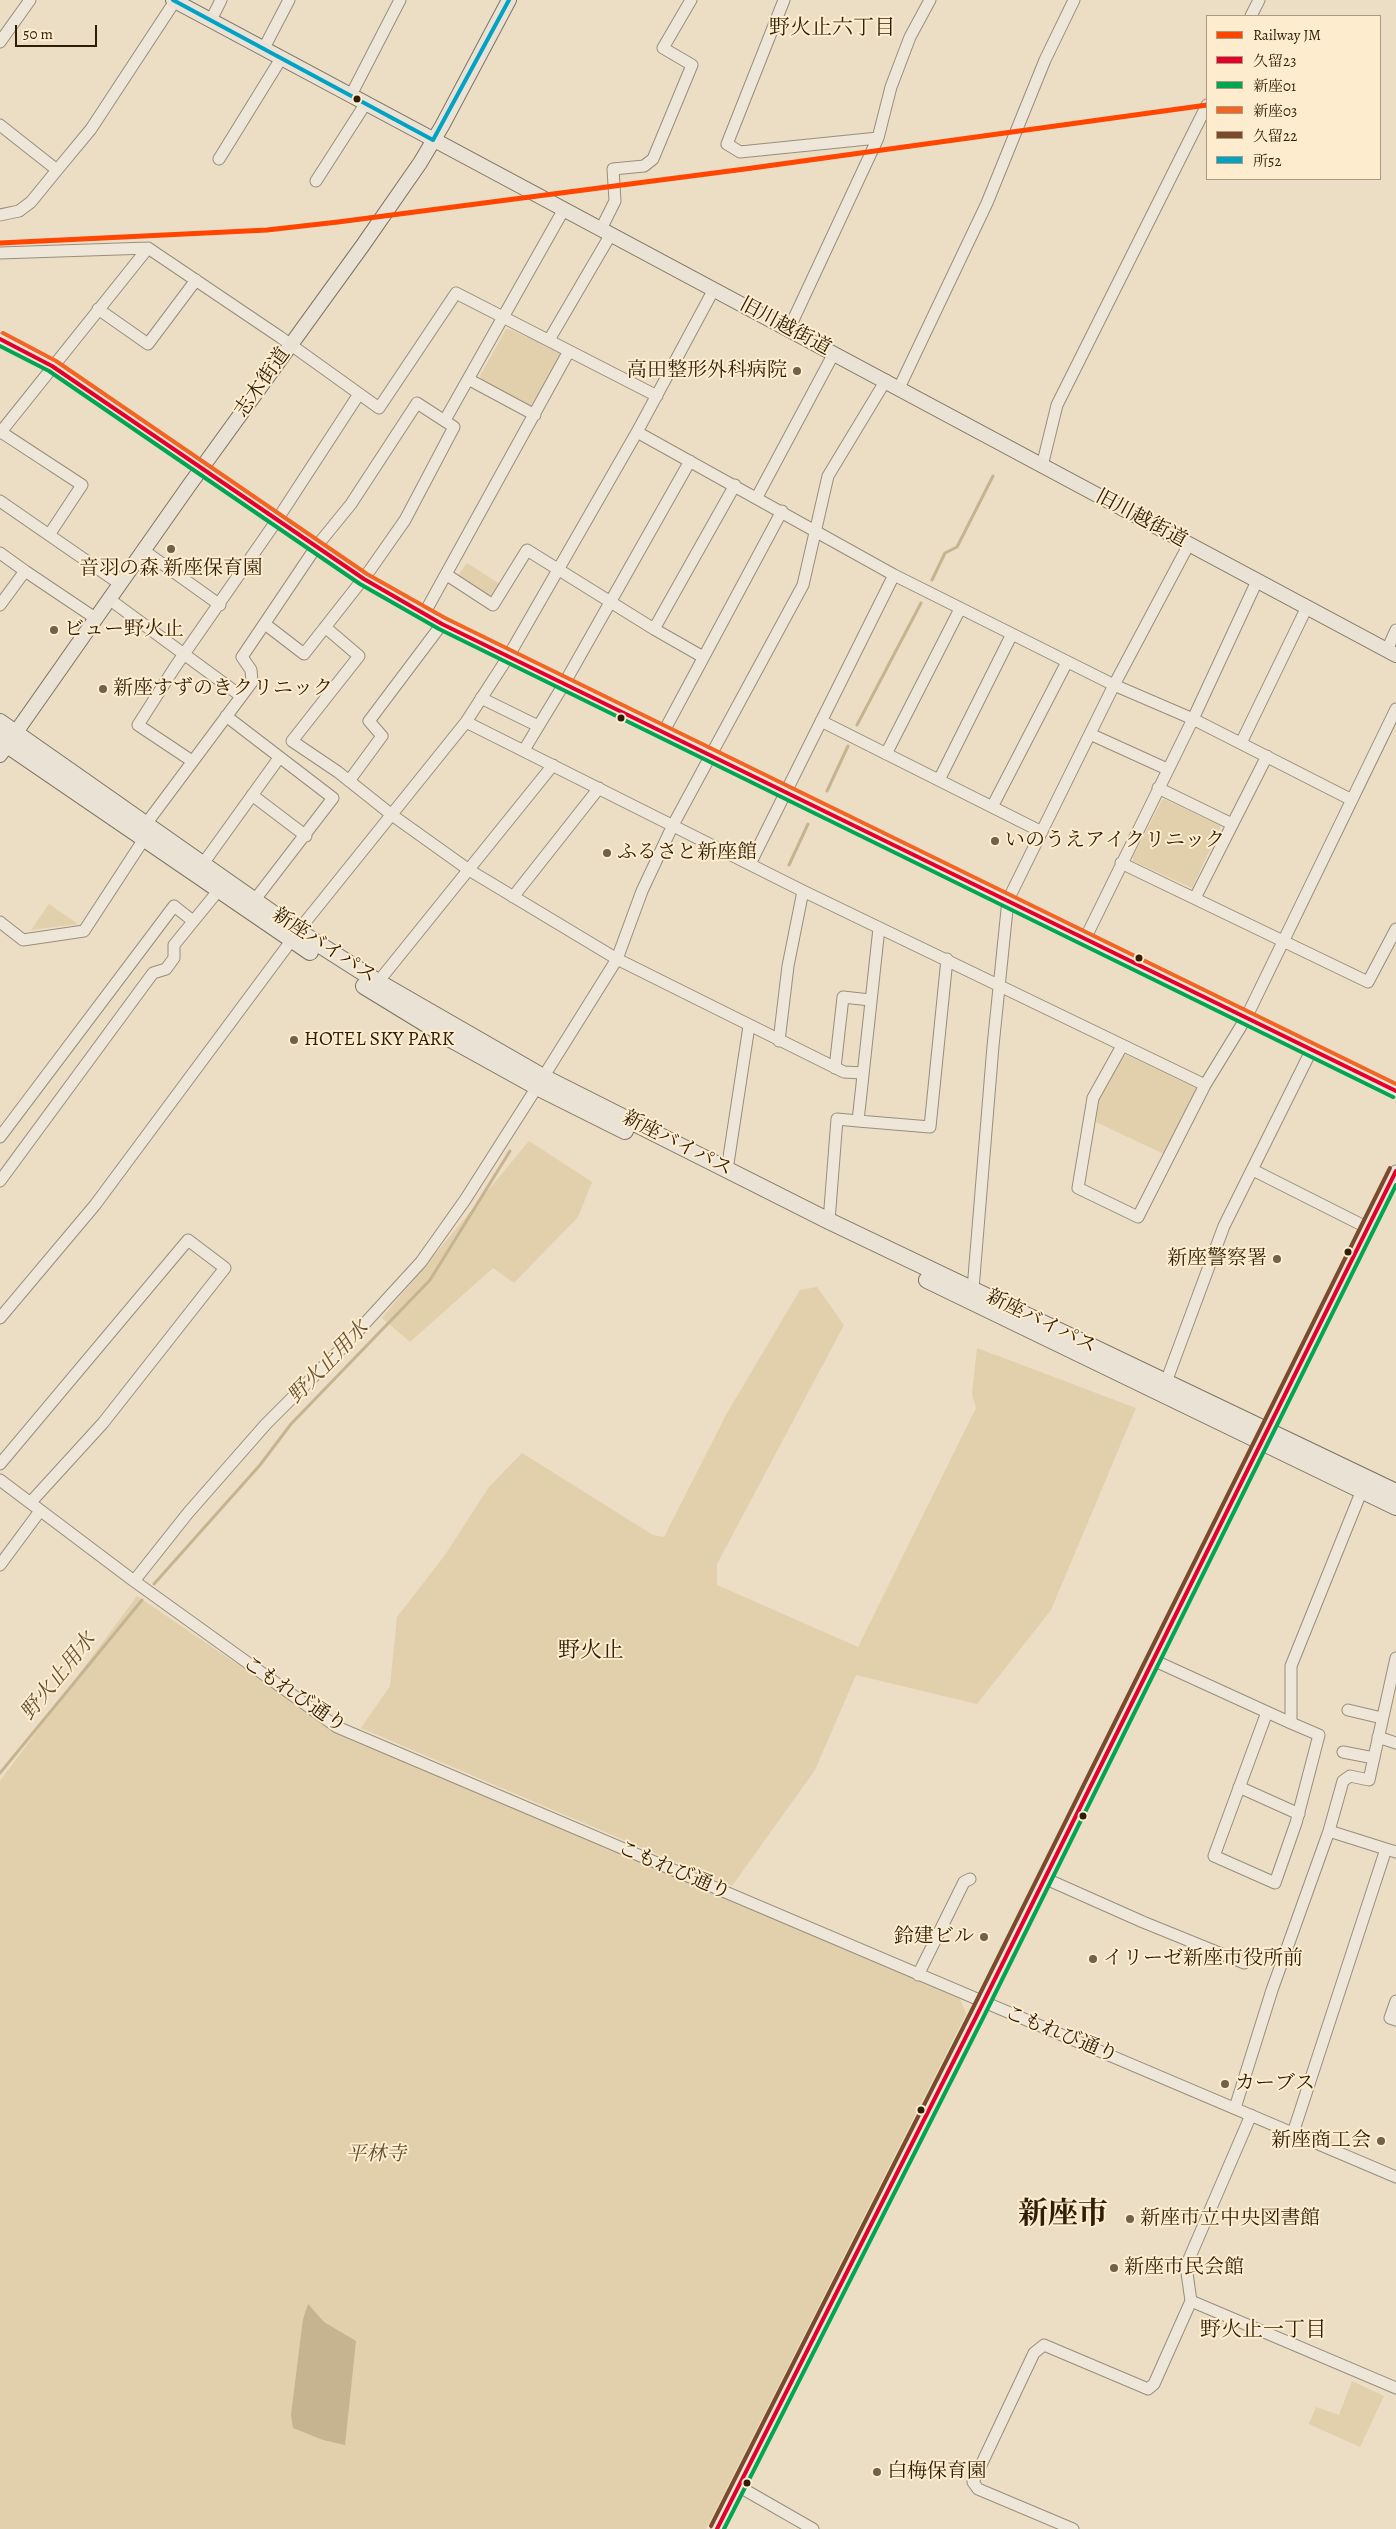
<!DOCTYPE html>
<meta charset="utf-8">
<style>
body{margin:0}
#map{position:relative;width:1396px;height:2529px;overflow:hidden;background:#ecdec4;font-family:Alegreya,"Noto Serif JP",serif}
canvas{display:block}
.legend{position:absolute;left:1206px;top:15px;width:175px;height:165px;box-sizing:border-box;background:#fdedce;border:1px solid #ab9a7e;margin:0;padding:6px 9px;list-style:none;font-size:15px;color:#2f1d07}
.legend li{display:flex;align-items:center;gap:10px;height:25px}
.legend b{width:25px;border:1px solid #ab9a7e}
.scale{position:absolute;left:15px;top:25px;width:82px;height:22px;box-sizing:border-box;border:2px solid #2f1d07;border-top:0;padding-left:6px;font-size:15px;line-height:18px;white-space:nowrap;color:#2f1d07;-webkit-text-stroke:4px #fdedce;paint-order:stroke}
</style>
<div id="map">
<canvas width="1396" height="2529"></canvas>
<ul class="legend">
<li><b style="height:6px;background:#ff4500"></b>Railway JM</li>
<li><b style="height:6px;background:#e4002b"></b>久留23</li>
<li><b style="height:6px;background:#00a651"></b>新座01</li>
<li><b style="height:6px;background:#f26522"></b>新座03</li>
<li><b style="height:6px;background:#7a4b2a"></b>久留22</li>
<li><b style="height:6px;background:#02a2c4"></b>所52</li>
</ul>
<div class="scale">50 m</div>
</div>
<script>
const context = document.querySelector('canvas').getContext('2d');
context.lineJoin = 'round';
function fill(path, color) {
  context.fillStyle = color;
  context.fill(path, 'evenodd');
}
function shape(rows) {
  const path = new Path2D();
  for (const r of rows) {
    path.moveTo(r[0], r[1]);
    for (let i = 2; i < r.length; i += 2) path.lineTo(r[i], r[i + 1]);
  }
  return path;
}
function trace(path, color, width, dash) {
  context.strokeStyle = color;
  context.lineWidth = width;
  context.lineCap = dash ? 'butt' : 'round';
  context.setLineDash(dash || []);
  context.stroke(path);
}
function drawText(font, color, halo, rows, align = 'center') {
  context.font = font + ' Alegreya,"Noto Serif JP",serif';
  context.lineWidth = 4;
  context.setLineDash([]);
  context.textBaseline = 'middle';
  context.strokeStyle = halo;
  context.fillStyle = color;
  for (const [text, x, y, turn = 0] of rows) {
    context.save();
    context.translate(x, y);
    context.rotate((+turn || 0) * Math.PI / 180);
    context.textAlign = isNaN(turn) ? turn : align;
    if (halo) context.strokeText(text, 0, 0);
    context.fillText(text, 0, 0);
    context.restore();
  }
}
fill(shape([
 [506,329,509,329,527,337,528,335,561,352,562,357,535,408,530,409,481,379,480,376],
 [467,563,500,584,493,596,488,597,457,577],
 [1164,799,1221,826,1192,888,1133,861,1133,857,1162,800],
 [49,904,78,924,31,930],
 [1127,1055,1196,1088,1198,1094,1166,1155,1096,1122,1098,1099,1122,1056],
 [529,1141,592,1182,578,1217,514,1283,493,1268,410,1342,382,1318],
 [817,1287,844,1325,717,1564,717,1585,858,1647,976,1408,972,1394,977,1348,1136,1408,1051,1610,977,1704,856,1675,815,1770,732,1886,361,1728,390,1686,397,1617,445,1555,489,1487,522,1453,653,1535,664,1537,727,1413,800,1290],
 [137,1596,346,1738,600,1842,960,1999,966,2014,706,2529,0,2529,0,1781],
 [1352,2381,1384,2396,1360,2447,1309,2424,1316,2407,1339,2415]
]), '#e2cfab');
fill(shape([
 [308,2304,324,2322,356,2341,345,2445,323,2440,293,2428,291,2415,303,2319]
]), '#c6b390');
trace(shape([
 [932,580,945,553,957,547,993,476],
 [857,725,921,603],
 [827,791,848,746],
 [789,865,808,824],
 [154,1584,260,1465,291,1424,430,1280,510,1151],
 [0,1773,142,1600]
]), '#c6b390', 3);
const minor = shape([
 [784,0,727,144,740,152,878,138],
 [1251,16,1259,0],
 [211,20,221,0],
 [0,42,30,0],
 [264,48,289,0],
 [351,95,400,0],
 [0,125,57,170],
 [219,159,282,57],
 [316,181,366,103],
 [0,215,19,211,31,202,57,170,91,129,175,1],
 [601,229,615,201,613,169,644,166,653,159,692,65,663,48,691,0],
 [0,253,148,248,280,337,379,408,456,293,657,396],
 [98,309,148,344,196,280],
 [789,329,878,138,891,87,910,37,930,0],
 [0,339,52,366,364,579,442,624,1396,1091],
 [549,340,611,234],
 [468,379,535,415],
 [899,388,987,203,1045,60,1074,0],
 [445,420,564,209],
 [1,432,82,485,49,535],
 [637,432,894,575,1114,685,1193,719,1352,800],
 [0,433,148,248],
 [1042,466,1057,405,1207,105],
 [757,497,834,353],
 [0,501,120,584],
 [143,550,220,605],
 [0,553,25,571],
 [447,575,493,605,527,550,654,629,735,485],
 [109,599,241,696],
 [0,605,25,571,95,618],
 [424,614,569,351],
 [325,627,359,656,292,741,338,772,392,815,469,870,617,959,844,1072,862,1073],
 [654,629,703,657],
 [1387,650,1396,630],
 [481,698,538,726],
 [226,716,333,798,250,906],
 [821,721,1042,832],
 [466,722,803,891,1205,1085],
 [663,733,782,511],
 [1090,734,1167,769],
 [1241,743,1307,607],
 [524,750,564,684,690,461],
 [886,754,960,609],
 [192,761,138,725,175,667,277,520,359,394],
 [939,780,1012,634],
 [349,781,382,736,369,721,442,624],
 [1158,788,1232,824],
 [252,795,306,836],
 [992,807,1067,662],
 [146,824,252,682,251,670,242,657,316,547,351,504,417,403,454,427,405,520,370,570,304,654,265,624],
 [1121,863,1368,982,1396,929],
 [750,864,894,575],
 [202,865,279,758],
 [513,897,599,788],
 [1195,898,1267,756],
 [0,922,23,940,84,931,144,839],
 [298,931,466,722,508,657,637,432,714,289],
 [1085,939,1193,719,1257,581],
 [378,982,553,765],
 [779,1041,788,966,803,891],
 [1122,1046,1093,1098,1078,1188,1138,1217,1205,1085,1246,1018,1396,709],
 [835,1068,843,997,870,1000],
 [858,1121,930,1127,947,959],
 [0,1137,174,906,193,921],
 [727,1170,749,1026],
 [1253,1170,1368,1228],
 [0,1181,153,973,166,969,174,958,174,945,218,891],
 [829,1221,837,1119,858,1121,879,928],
 [973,1289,993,1046,1008,900,1114,685,1189,544],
 [0,1318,95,1205,291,941],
 [1166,1382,1224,1226,1311,1051],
 [0,1464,188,1240,225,1268,103,1423,30,1503],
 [0,1480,134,1581,337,1727,1396,2177],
 [0,1565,40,1511],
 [134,1581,188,1513,266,1424,346,1344,421,1262,465,1200,537,1087,617,959,642,891,673,825,803,585,828,476,886,380],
 [1153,1660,1291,1723,1291,1666,1362,1490],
 [1348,1710,1382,1718],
 [1267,1712,1214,1856,1275,1883,1296,1823,1319,1735,1291,1723],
 [1378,1737,1396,1743],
 [1343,1752,1374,1758],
 [1239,1787,1299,1814],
 [1329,1831,1386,1849],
 [1044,1878,1143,1922,1244,1963],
 [918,1975,964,1882,970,1879],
 [1396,2001,1390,2018,1396,2020],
 [1235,2108,1272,1990,1329,1831,1343,1781,1350,1776,1369,1780,1396,1658],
 [1251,2115,1186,2266,1191,2301,1396,2388],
 [1293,2133,1386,1849,1396,1852],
 [738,2486,813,2529],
 [717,2529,977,2015,1396,1171],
 [1073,2529,978,2489,973,2482,1034,2353,1044,2345,1148,2389,1154,2384,1191,2301]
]);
const major = shape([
 [173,0,1396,655],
 [0,755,188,487,363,245,420,163,442,126,509,0]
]);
const highway = shape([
 [0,722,298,931,378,982,543,1077,829,1221,1396,1492],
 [0,740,310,952],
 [364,986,454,1041,537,1087,625,1131],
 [927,1280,1396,1507]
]);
trace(minor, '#978e7c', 13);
trace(major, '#7d7363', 16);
trace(highway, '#7d7363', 18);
trace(minor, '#eee6d9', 11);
trace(major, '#eae2d4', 14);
trace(highway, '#eae2d4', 16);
trace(shape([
 [0,339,52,366,364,579,442,624,1396,1091],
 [717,2529,977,2015,1396,1171]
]), '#e4002b', 4);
trace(shape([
 [0,346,49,371,360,584,439,629,1393,1097],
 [724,2529,983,2018,1396,1185]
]), '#00a651', 4);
trace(shape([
 [3,333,56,361,367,574,445,618,1396,1084]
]), '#f26522', 4);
trace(shape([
 [711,2526,971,2012,1390,1168]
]), '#7a4b2a', 4);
trace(shape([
 [173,0,433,140],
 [433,140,509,0]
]), '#02a2c4', 4);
trace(shape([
 [0,243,267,230,338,222,745,169,1207,105]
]), '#ff4500', 5);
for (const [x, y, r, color] of [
 [357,99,4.5,"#2f1d07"],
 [797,371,5,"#716149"],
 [171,549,5,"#716149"],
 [54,630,5,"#716149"],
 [103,689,5,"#716149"],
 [621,718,4.5,"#2f1d07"],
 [995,841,5,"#716149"],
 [607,853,5,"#716149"],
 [1139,958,4.5,"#2f1d07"],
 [294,1040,5,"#716149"],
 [1348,1252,4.5,"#2f1d07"],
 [1277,1259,5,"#716149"],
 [1083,1816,4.5,"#2f1d07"],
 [984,1937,5,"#716149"],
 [1093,1959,5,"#716149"],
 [1225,2084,5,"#716149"],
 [921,2110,4.5,"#2f1d07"],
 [1381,2141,5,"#716149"],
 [1130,2219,5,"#716149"],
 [1114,2268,5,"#716149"],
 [877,2472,5,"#716149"],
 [747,2483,4.5,"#2f1d07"]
]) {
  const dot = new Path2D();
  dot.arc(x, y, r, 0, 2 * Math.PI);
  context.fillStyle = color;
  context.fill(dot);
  trace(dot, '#fdedce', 2);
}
drawText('20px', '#2f1d07', '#fdedce', [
 ["旧川越街道",785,327,28],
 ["志木街道",263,383,-55],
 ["旧川越街道",1141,519,28],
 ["新座バイパス",324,946,33],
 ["新座バイパス",677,1144,27],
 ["新座バイパス",1041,1322,26],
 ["こもれび通り",294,1695,34],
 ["こもれび通り",674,1871,23],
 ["こもれび通り",1061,2035,22]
]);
drawText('20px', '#2f1d07', '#fdedce', [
 ["高田整形外科病院",787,371,"right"],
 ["音羽の森 新座保育園",171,569,"center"],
 ["ビュー野火止",64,630],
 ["新座すずのきクリニック",113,689],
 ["いのうえアイクリニック",1005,841],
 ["ふるさと新座館",617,853],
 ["HOTEL SKY PARK",304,1040],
 ["新座警察署",1267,1259,"right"],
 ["鈴建ビル",974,1937,"right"],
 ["イリーゼ新座市役所前",1103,1959],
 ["カーブス",1235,2084],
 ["新座商工会",1371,2141,"right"],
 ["新座市立中央図書館",1140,2219],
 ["新座市民会館",1124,2268],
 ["白梅保育園",887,2472]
], 'left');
drawText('italic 20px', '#624f32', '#fdedce', [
 ["平林寺",376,2155]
]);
drawText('21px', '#2f1d07', '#fdedce', [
 ["野火止六丁目",832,29],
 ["野火止一丁目",1263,2331]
]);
drawText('italic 21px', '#655135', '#fdedce', [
 ["野火止用水",329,1363,-46],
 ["野火止用水",59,1677,-51]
]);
drawText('22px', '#2f1d07', '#fdedce', [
 ["野火止",591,1652]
]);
drawText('bold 30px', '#2f1d07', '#fdedce', [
 ["新座市",1063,2216]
]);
</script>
